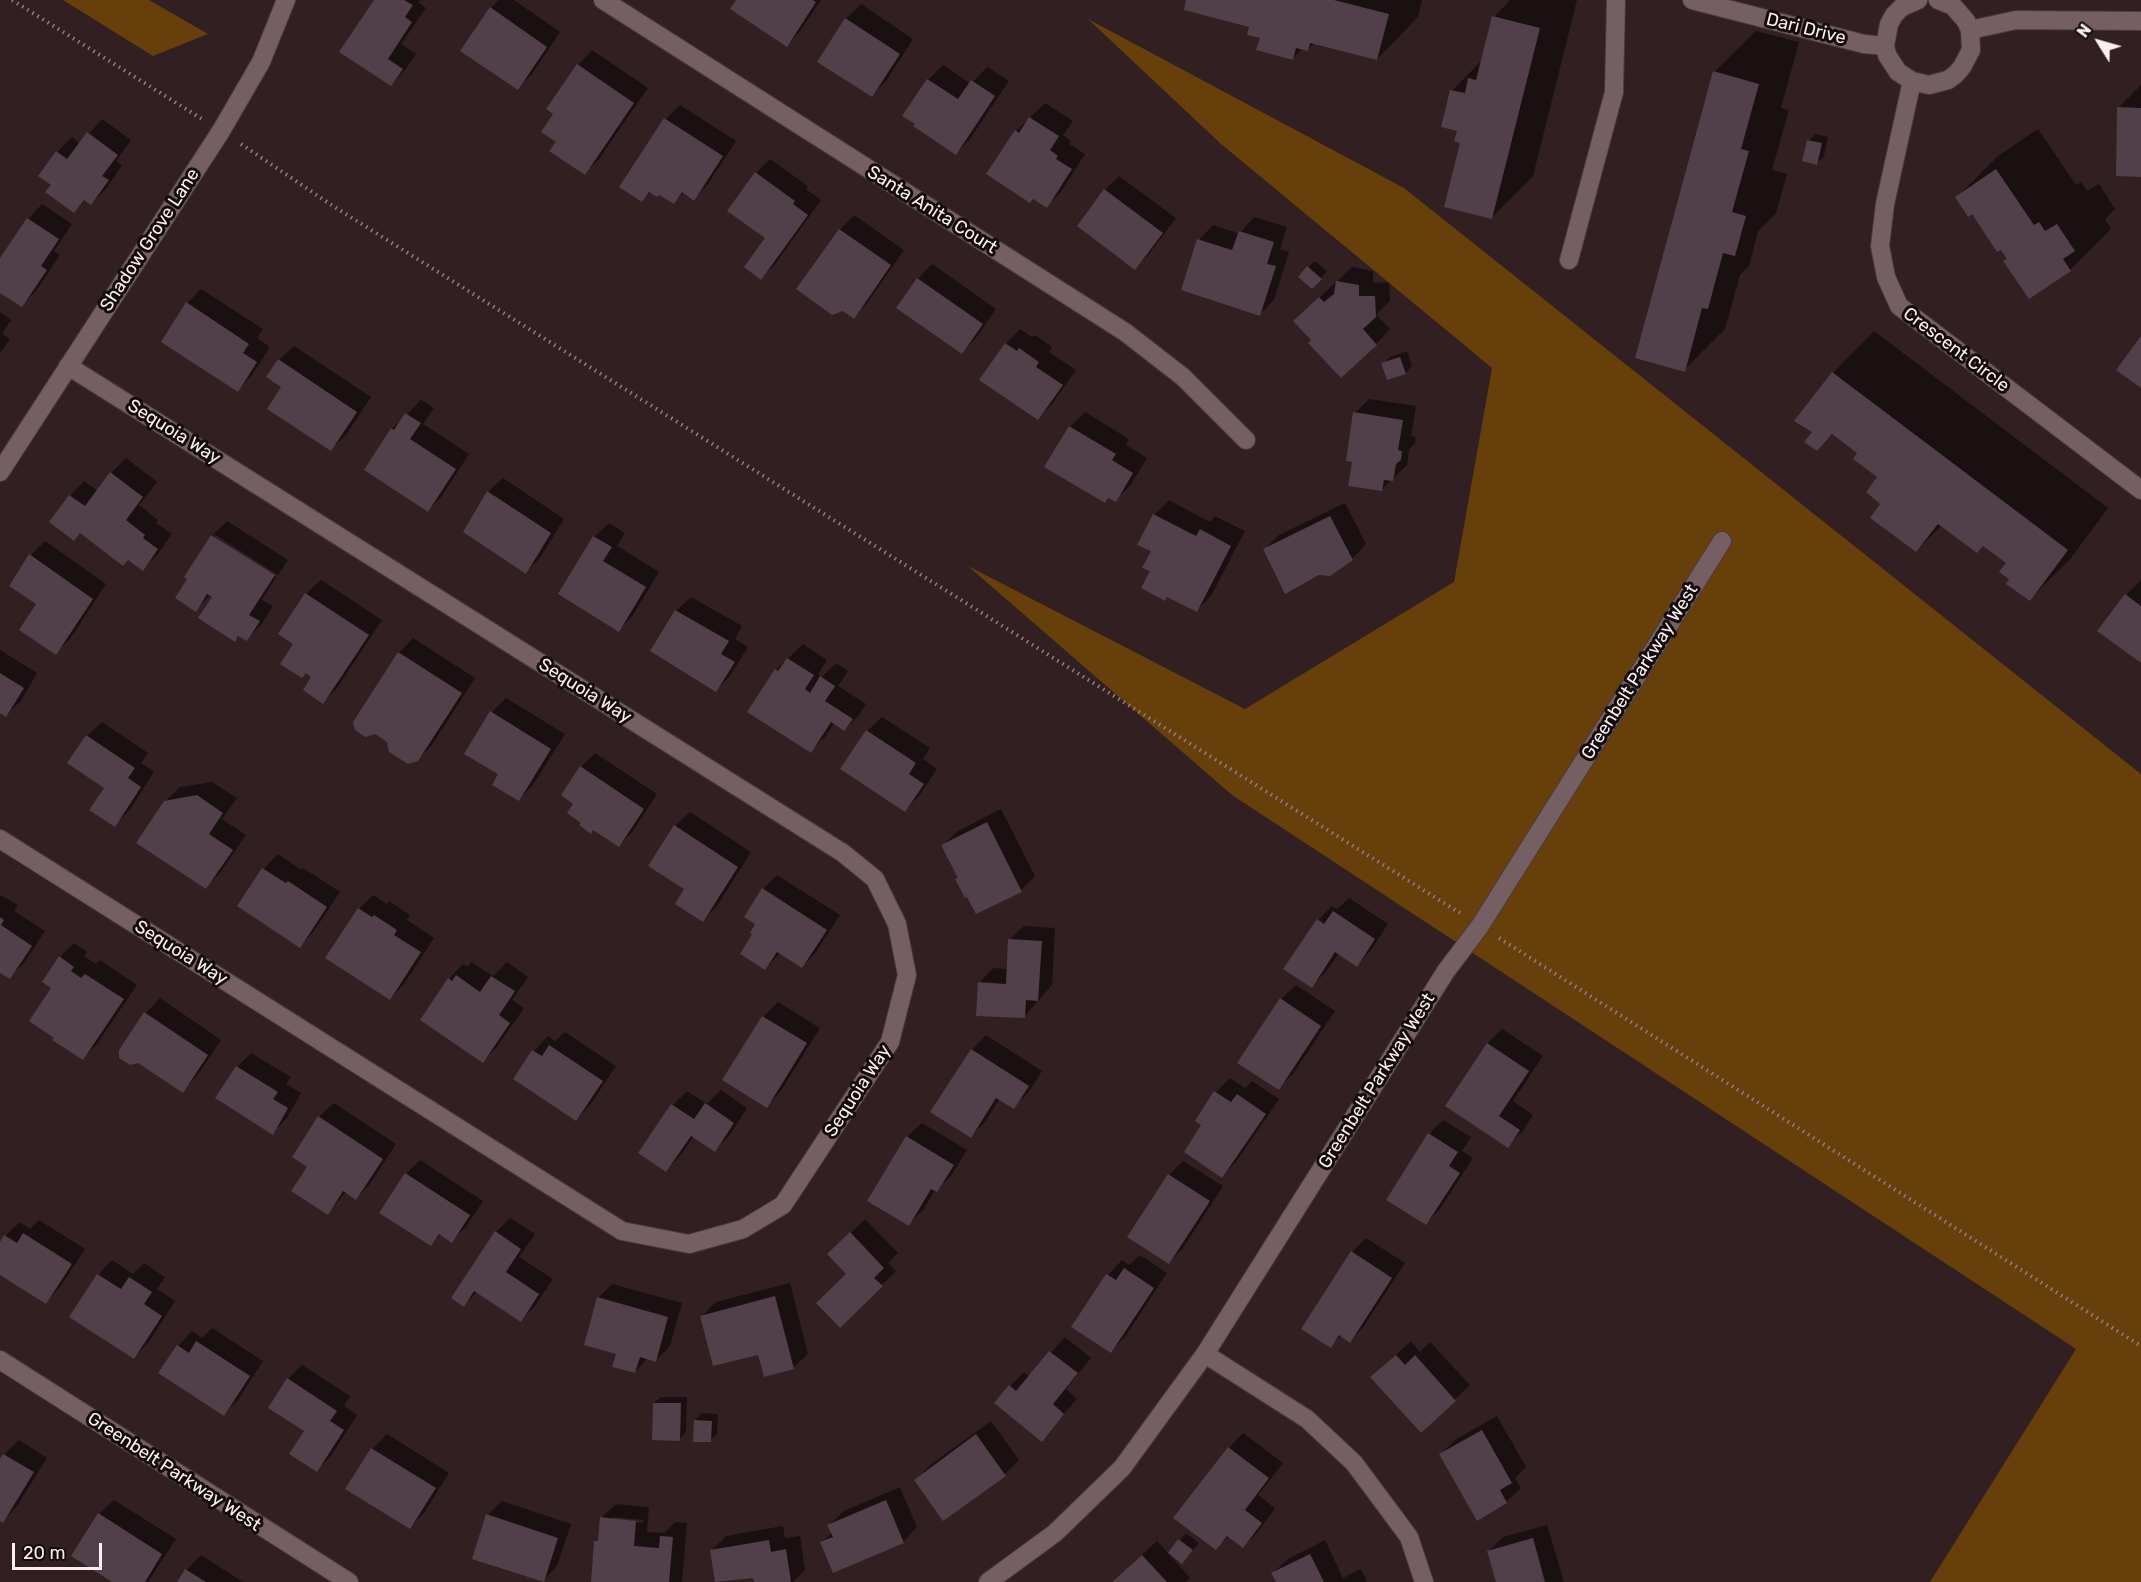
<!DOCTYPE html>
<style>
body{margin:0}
#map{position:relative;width:2141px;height:1582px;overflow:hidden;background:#311f21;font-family:Rubik,sans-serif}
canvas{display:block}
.north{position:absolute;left:2069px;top:12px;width:60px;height:60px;-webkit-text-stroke:4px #130b0c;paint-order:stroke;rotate:307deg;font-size:16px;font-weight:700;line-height:24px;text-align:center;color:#fdeff1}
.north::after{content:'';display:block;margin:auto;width:21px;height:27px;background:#fdeff1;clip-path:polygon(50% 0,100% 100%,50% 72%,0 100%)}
.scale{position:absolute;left:12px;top:1543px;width:90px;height:27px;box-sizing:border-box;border:3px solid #fdeff1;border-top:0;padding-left:8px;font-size:18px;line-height:21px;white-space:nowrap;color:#fdeff1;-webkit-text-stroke:4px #130b0c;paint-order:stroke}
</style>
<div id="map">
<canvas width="2141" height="1582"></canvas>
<div class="north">N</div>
<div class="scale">20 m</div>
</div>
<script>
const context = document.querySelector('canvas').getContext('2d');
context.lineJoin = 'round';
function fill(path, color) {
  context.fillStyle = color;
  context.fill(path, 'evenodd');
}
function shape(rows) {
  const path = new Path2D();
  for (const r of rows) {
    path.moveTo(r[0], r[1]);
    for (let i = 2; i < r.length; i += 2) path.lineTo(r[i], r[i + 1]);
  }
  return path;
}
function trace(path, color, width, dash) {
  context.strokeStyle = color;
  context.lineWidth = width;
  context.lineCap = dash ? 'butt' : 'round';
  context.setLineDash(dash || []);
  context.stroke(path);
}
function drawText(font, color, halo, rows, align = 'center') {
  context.font = font + ' Rubik,sans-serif';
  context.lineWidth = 6;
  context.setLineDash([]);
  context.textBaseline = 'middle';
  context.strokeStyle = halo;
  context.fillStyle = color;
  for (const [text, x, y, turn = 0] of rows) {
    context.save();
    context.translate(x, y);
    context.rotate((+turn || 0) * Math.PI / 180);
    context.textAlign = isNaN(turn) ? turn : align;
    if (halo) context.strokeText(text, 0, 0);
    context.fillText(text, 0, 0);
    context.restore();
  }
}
fill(shape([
 [63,0,149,0,208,34,153,56],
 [1088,19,1404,188,2141,774,2141,1582,1930,1582,2076,1349,1232,795,968,566,1245,709,1454,582,1492,368,1221,144]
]), '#663f0b');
fill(shape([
 [376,0,420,0,418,2,426,8,401,44,416,54,405,70,391,84],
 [499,0,514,0,560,32,532,74,518,88,491,8],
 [738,0,821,0,801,30,787,45],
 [1188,0,1422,0,1418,17,1377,59,1315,43,1308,49,1303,48,1293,58,1261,37,1251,26],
 [1510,0,1577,0,1533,176,1491,218,1462,142,1452,91,1483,59,1494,17],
 [861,4,913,39,886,81,871,96,819,61,846,19],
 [1756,31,1799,42,1781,108,1789,110,1772,170,1787,174,1776,213,1758,231,1749,266,1740,275,1725,329,1684,370,1714,72],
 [592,50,648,88,599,159,585,173,558,141,555,114,578,65],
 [943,65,971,84,987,67,1009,81,970,139,956,153,904,115,928,80],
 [2141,85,2141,175,2118,108],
 [1045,103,1073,121,1063,135,1071,141,1069,144,1085,154,1061,192,1046,206,1034,197,1016,131],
 [680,105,736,141,708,184,694,199,684,192,674,202,659,193,651,192,642,200,621,187,666,119],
 [102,119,131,140,116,161,122,165,106,189,91,203,86,199,74,211,53,184,40,175,57,152,72,137,80,144],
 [2038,129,2076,185,2081,182,2087,191,2099,184,2115,209,2105,219,2111,229,2070,270,2008,258,1972,212,1957,197,1998,156],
 [1815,134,1828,137,1824,156,1817,163,1809,141],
 [770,159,808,186,806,189,821,200,776,263,761,278,767,237,756,173],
 [1119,176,1176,218,1149,254,1135,268,1105,190],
 [42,204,72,224,54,251,60,255,36,291,22,305,0,291,0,260,28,219],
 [854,215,904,250,868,302,853,317,840,230],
 [1254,217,1287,227,1280,249,1289,252,1274,300,1260,314,1199,240,1213,225,1239,234],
 [1315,261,1327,271,1319,281,1308,267],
 [932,264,996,309,976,338,962,352,898,307,918,279],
 [1352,267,1373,271,1373,282,1389,283,1390,301,1376,315,1390,329,1376,344,1313,340,1309,307,1335,283,1337,286,1337,282],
 [201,289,263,329,257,338,270,347,252,375,238,390,187,303],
 [0,312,11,320,2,334,10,339,0,353],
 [1020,329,1032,337,1035,335,1052,347,1049,352,1076,370,1052,404,1038,418,982,380,1006,343],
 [1874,331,2108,508,2071,558,2030,599,2011,579,2008,562,1984,545,1942,525,1916,551,1882,503,1879,477,1859,452,1834,433,1817,449,1814,431,1833,373],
 [294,346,371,397,346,435,331,449,283,387,279,360],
 [1407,351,1412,366,1405,373,1383,364,1390,357],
 [1369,399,1416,406,1411,436,1416,437,1415,444,1409,449,1407,465,1381,490,1353,461,1355,413],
 [421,400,434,408,423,424,469,454,442,496,428,510,392,429],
 [1085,412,1129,439,1126,445,1147,458,1130,486,1115,500,1046,467,1070,427],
 [126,458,157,482,139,505,158,520,156,523,172,534,157,555,143,569,70,496,84,481,98,491,111,473],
 [503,478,564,519,540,558,526,572,488,492],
 [1169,500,1210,522,1215,516,1245,531,1211,596,1196,611,1168,596,1152,570,1154,515],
 [1345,503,1366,544,1352,559,1265,549,1279,535],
 [227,521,288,560,278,575,214,534,214,538,276,577,262,600,273,606,261,625,246,639,240,635,235,640,214,596,211,594,196,610,189,579,186,577,213,535],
 [609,523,625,533,617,546,659,572,633,615,619,630,594,537],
 [45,541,106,584,70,639,55,653,39,603,11,585,31,555],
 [321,580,382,620,337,688,323,702,314,677,295,643,306,594],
 [2141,580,2141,662,2126,595],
 [691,597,742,626,735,639,748,647,730,676,716,690,676,611],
 [413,638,475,678,432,745,417,760,399,653],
 [803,644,827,660,818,674,822,677,836,663,848,671,838,686,866,704,859,715,844,730,834,723,825,737,810,751,776,670],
 [0,650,37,673,21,701,6,715,0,711],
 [506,698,565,734,533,785,519,799,500,774,492,712],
 [882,717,930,748,923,759,937,769,919,796,905,810,867,731],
 [102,722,148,753,141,763,154,772,129,811,114,825,106,788,87,736],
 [595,753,657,794,633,831,619,845,583,822,575,803,581,767],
 [212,782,237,798,222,819,246,835,220,873,206,887,165,802,180,787],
 [1001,809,1035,876,1021,890,943,845,958,831],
 [690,812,751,852,717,906,703,920,686,889,675,826],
 [278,854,301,870,303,868,340,892,314,931,300,946,239,906,264,869],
 [777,875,840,915,816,952,802,967,780,953,765,968,754,934,763,889],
 [0,895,18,905,14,911,45,931,24,963,10,977,0,971],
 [373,895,387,904,389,901,410,915,407,920,434,938,404,984,390,999,359,909],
 [1349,898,1388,924,1371,950,1357,965,1339,953,1326,972,1311,986,1318,920,1332,906,1337,909],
 [1024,926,1055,928,1052,985,1024,1017,979,983,993,968,1008,969,1009,940],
 [74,943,87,952,84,956,96,964,100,960,137,985,97,1044,83,1058,53,987,60,957],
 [471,962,493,976,507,962,528,977,512,1000,524,1008,497,1047,483,1061,449,979,463,964,467,967],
 [1296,985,1335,1011,1293,1074,1278,1088,1281,999],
 [160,998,221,1040,197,1076,182,1091,120,1051,146,1013],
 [778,1002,820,1028,781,1091,767,1106,724,1079,763,1017],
 [1502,1029,1543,1056,1513,1101,1533,1115,1522,1132,1507,1146,1447,1106,1488,1043],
 [565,1032,616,1066,590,1105,576,1120,515,1079,534,1051,548,1036,555,1041],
 [986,1035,1042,1071,1028,1093,1013,1107,1000,1098,985,1122,971,1136,932,1111,972,1050],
 [251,1053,291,1077,286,1084,301,1093,287,1118,272,1133,237,1067],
 [1230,1078,1245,1088,1252,1081,1279,1099,1236,1162,1222,1176,1203,1125,1216,1092],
 [721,1090,747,1108,729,1136,715,1150,694,1136,680,1156,666,1170,640,1153,673,1105,687,1091,707,1104],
 [334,1103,396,1144,370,1184,356,1198,346,1192,328,1213,309,1167,319,1117],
 [1443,1120,1471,1137,1462,1151,1473,1158,1440,1209,1426,1223,1429,1134],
 [922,1123,967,1150,951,1176,935,1190,924,1209,909,1224,907,1137],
 [420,1160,483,1201,466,1227,451,1241,441,1234,431,1244,406,1174],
 [1183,1161,1223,1186,1183,1248,1169,1262,1169,1175],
 [510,1218,535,1234,519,1257,553,1279,535,1306,521,1320,477,1292,464,1305,496,1232],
 [865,1219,898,1253,888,1263,896,1271,840,1326,848,1274,829,1254],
 [39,1220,85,1249,60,1287,46,1302,0,1273,0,1245,5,1236,20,1222,30,1229],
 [1366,1238,1405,1263,1364,1326,1350,1341,1341,1335,1331,1346,1352,1252],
 [1140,1255,1167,1273,1125,1337,1111,1351,1073,1326,1108,1275,1122,1260,1129,1265],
 [112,1260,133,1274,144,1263,165,1277,157,1289,175,1301,149,1342,134,1357,71,1316,98,1275],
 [790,1283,808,1354,793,1368,759,1353,702,1316,716,1302],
 [612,1284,682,1303,670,1346,656,1360,648,1358,635,1372,618,1353,598,1298],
 [212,1328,263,1361,238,1400,224,1414,178,1346,192,1331,202,1338],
 [1065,1337,1091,1358,1066,1389,1077,1399,1041,1440,1010,1386,1024,1372,1030,1377],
 [1411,1341,1420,1352,1430,1342,1470,1385,1421,1431,1387,1363],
 [302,1365,350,1396,344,1406,357,1415,331,1456,317,1470,306,1431,288,1379],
 [661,1397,687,1397,686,1432,679,1439,654,1403],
 [702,1413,718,1414,717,1434,710,1441,695,1420],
 [1497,1416,1526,1467,1515,1478,1521,1488,1506,1502,1441,1454,1455,1440],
 [991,1421,1019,1460,1005,1474,916,1480,930,1465],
 [1243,1433,1283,1463,1258,1495,1275,1508,1258,1532,1243,1546,1229,1536,1216,1548,1176,1518,1229,1448],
 [387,1434,449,1473,424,1513,410,1527,372,1449],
 [19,1440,47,1458,17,1506,3,1521,0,1519,0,1462,4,1455],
 [900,1487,917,1527,903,1542,822,1543,832,1532,829,1525,844,1511],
 [114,1500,176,1539,148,1582,115,1582,99,1514],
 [502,1501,571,1524,557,1566,543,1581,488,1515],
 [616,1504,649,1507,647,1532,664,1533,675,1522,687,1523,682,1582,592,1582,596,1542,600,1537,601,1518],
 [613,1517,643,1520,643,1523,613,1520],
 [1547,1525,1564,1582,1498,1582,1489,1551,1503,1537],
 [783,1526,785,1538,800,1536,805,1570,793,1582,755,1582,754,1576,716,1582,711,1551,726,1536],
 [1186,1533,1199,1543,1189,1555,1169,1554,1190,1578,1186,1582,1112,1582,1157,1541,1169,1554],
 [1325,1540,1343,1578,1361,1569,1367,1582,1278,1582,1273,1573,1288,1559],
 [201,1555,243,1582,179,1582,187,1570]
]), '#0007');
fill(shape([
 [374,0,404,0,413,5,405,17,412,22,388,59,403,69,391,86,339,52],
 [736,0,813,0,816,2,787,47,730,9],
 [1186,0,1334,0,1389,14,1377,60,1310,43,1308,51,1296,48,1293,60,1256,50,1260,38,1247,35,1249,27,1184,10],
 [490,7,547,47,518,90,460,51],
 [1492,16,1540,28,1492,219,1444,207,1460,143,1454,141,1457,131,1441,127,1450,90,1465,93,1468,78,1476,80],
 [845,18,900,54,872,97,817,62],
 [577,64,634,103,585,175,549,151,556,142,541,132,553,114,546,109],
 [1713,71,1759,84,1741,149,1749,151,1732,212,1746,216,1735,256,1723,253,1708,309,1702,308,1685,372,1635,358],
 [927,79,958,99,971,80,995,96,956,155,913,126,915,124,902,116],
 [2117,107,2141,108,2141,177,2116,176],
 [1029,117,1059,136,1050,150,1058,156,1056,159,1072,169,1047,208,1033,199,1030,203,986,174,1015,130,1019,133],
 [664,118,723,156,694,201,682,192,674,204,659,195,657,197,649,192,642,202,619,187],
 [87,132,118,155,102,176,109,180,91,205,84,200,74,213,45,192,51,185,38,176,56,151,67,159],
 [1807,140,1822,143,1817,165,1802,161],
 [1996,169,2034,225,2039,222,2045,231,2057,224,2075,251,2063,259,2071,271,2029,299,2003,261,2007,259,2001,250,1997,252,1972,214,1968,217,1955,197],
 [755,172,795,201,793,204,808,215,761,280,744,267,765,238,727,211],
 [1104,189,1163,233,1135,270,1077,226],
 [27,218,59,239,41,266,47,270,22,307,0,293,0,258],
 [839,229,891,265,854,319,843,311,832,315,796,289],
 [1239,231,1274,242,1267,264,1276,266,1260,316,1181,290,1197,239,1232,250],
 [1307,266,1322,279,1312,289,1298,277],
 [917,278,983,324,962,354,896,308],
 [1336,281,1359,285,1359,296,1375,296,1376,317,1363,329,1377,345,1341,378,1308,343,1311,340,1293,321,1319,297,1324,302,1334,294],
 [186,302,249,344,243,353,257,362,238,392,161,342],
 [2141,336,2141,388,2116,370],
 [1005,343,1017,351,1019,348,1039,362,1036,367,1063,385,1038,420,979,380],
 [1400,357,1406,374,1387,380,1381,363],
 [278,359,357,412,331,451,267,409,281,387,266,377],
 [1832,372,2068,550,2030,601,2006,584,2009,579,1999,572,2006,563,1983,546,1977,553,1938,524,1916,552,1870,518,1880,504,1866,492,1877,477,1853,459,1857,453,1832,434,1817,451,1804,442,1812,432,1794,421],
 [1353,412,1403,420,1398,450,1402,451,1401,460,1396,464,1393,481,1384,480,1382,491,1348,486,1352,462,1346,461],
 [405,413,421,423,410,439,456,469,428,512,364,470,391,428,394,430],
 [1069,426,1116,454,1112,460,1133,473,1116,502,1108,498,1105,503,1044,467],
 [110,472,143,497,126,520,145,535,143,538,158,549,143,571,128,560,123,566,80,533,74,541,49,522,69,495,85,506],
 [487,491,551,533,526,574,463,532],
 [1153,514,1196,536,1200,529,1231,546,1197,612,1167,597,1165,601,1141,588,1150,571,1142,568,1151,551,1137,545],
 [1330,516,1353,560,1330,576,1319,575,1285,594,1263,549],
 [211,535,275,575,249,615,260,621,247,641,238,636,235,642,198,618,212,597,207,594,196,612,175,598,187,579,184,577],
 [593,536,612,547,603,561,646,587,619,632,558,594],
 [29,554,93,599,56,655,19,630,36,604,9,586],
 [305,593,369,635,323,704,303,690,311,677,306,673,302,678,280,664,293,644,278,634],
 [2125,594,2141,606,2141,663,2097,631],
 [675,610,729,641,721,654,735,662,716,692,650,651],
 [398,652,462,693,418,761,408,764,389,752,387,742,375,734,365,737,355,730,353,722],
 [787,658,814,675,805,689,810,693,820,676,835,686,825,701,853,719,844,731,831,722,811,753,747,712,775,669,778,671],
 [0,673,24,688,6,717,0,713],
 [490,711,551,749,519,801,492,785,498,774,464,754],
 [866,730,916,763,909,774,924,784,905,812,840,769],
 [86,735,135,768,128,778,141,787,115,827,89,810,104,788,67,763],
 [580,766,644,809,619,847,593,830,591,834,579,825,581,823,567,813,573,804,561,795],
 [197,795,223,813,209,834,233,850,206,889,136,843,164,801],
 [987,822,1022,892,976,914,967,897,965,898,955,879,958,878,941,845],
 [674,825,738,867,703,922,675,904,684,889,648,866],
 [262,868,286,883,288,881,327,907,300,948,237,906],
 [762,888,827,930,802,968,777,952,765,970,740,954,752,934,750,933,755,924,744,917],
 [358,908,372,917,374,915,397,930,394,935,421,952,390,1000,325,958],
 [1333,911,1375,939,1357,967,1335,952,1312,988,1283,969,1317,919,1324,924],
 [0,917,4,920,1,925,32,946,10,979,0,973],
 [1008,939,1042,941,1038,1001,1026,1000,1025,1018,976,1016,978,982,1006,984],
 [59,956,74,967,71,971,81,978,85,974,124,999,83,1060,52,1040,54,1038,29,1021,51,988,42,982],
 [456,975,480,992,491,976,515,991,499,1015,510,1023,483,1063,420,1020,448,978,452,981],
 [1280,998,1321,1026,1279,1090,1237,1063],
 [144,1012,208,1055,183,1093,138,1063,130,1065,119,1058,119,1050],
 [762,1016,807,1043,767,1108,722,1080],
 [1487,1043,1529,1071,1499,1116,1520,1130,1508,1148,1445,1106],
 [549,1045,603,1081,576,1121,513,1079,532,1050,542,1056],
 [971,1049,1029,1086,1014,1109,996,1098,971,1138,930,1112],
 [236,1066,278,1092,273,1099,288,1108,273,1135,215,1098],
 [1214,1091,1231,1102,1237,1094,1266,1114,1222,1178,1184,1152,1201,1125,1195,1121],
 [705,1103,734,1123,715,1152,691,1136,666,1172,638,1153,671,1104,694,1119],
 [318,1116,383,1159,356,1200,343,1191,328,1215,291,1191,307,1167,292,1157],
 [1428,1133,1458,1152,1449,1166,1460,1173,1426,1225,1386,1200],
 [906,1136,954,1165,937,1192,931,1189,909,1226,867,1201],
 [405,1173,470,1215,452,1243,439,1234,431,1246,379,1213],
 [1168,1174,1210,1201,1169,1264,1127,1237],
 [495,1231,521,1249,506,1272,539,1294,521,1322,474,1291,464,1307,451,1298],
 [850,1232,884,1268,874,1278,883,1286,840,1328,816,1303,846,1274,827,1254],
 [23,1233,72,1264,46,1304,0,1275,0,1242,4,1235,17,1243],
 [1351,1251,1392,1278,1350,1343,1339,1335,1331,1348,1301,1329],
 [1124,1268,1154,1288,1111,1353,1071,1327,1106,1274,1116,1280],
 [97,1274,121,1289,129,1277,152,1292,144,1304,162,1316,134,1359,69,1317],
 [775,1296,794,1369,764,1377,758,1355,713,1366,700,1316],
 [597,1297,668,1317,656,1362,640,1357,635,1373,612,1367,616,1354,584,1345],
 [196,1341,250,1376,224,1416,158,1373,177,1345,189,1353],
 [1049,1351,1078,1373,1053,1404,1064,1414,1042,1442,994,1403,1009,1385,1016,1391],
 [1396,1355,1405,1365,1415,1355,1456,1401,1421,1433,1370,1377],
 [287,1378,337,1411,330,1421,344,1430,317,1472,289,1454,304,1431,268,1408],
 [653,1403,681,1403,680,1441,652,1440],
 [694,1420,712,1421,711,1442,693,1442],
 [1482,1430,1512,1483,1500,1490,1507,1503,1477,1521,1439,1454],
 [976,1434,1006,1476,943,1521,914,1480],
 [1228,1447,1269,1478,1245,1510,1262,1523,1243,1548,1227,1536,1216,1550,1173,1518],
 [371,1448,436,1488,410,1529,345,1489],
 [3,1454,34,1472,3,1523,0,1521,0,1459],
 [886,1500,904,1543,833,1573,820,1542,833,1537,827,1525],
 [98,1513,162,1554,145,1582,112,1582,71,1556],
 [486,1514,558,1538,544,1582,472,1559],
 [600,1517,636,1521,634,1546,659,1548,660,1536,673,1537,669,1582,591,1582,594,1541,598,1541],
 [1533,1538,1545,1582,1496,1582,1487,1551],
 [1178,1539,1193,1550,1182,1564,1168,1553],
 [769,1540,771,1552,786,1549,791,1582,754,1582,753,1578,715,1582,710,1550],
 [1310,1554,1324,1582,1276,1582,1271,1573],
 [1142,1555,1167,1582,1112,1582],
 [185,1569,206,1582,177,1582]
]), '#513f4a');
const lane = shape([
 [1569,260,1614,92,1616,0]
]);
const street = shape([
 [603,0,1125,332,1183,377,1246,440],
 [1692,0,1864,44,1885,46],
 [1918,0,1902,7,1894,15,1889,24,1885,46,1887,55,1898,72,1912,81,1929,85,1948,80,1956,74,1962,67,1971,50,1970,30,1966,21,1953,6,1938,0],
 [1970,30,2016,20,2141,21],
 [1912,81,1885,204,1880,246,1886,277,1899,306,2141,490],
 [0,472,221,131,261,62,286,0],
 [0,839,622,1231,689,1244,743,1229,783,1205,890,1042,907,975,897,924,875,879,843,853,68,366],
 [1205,1354,1307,1419,1354,1463,1409,1537,1424,1582],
 [0,1360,349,1582],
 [988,1582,1055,1533,1122,1468,1205,1354,1446,971,1480,926,1722,541]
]);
trace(lane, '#4a3b3e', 20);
trace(street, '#4a3b3e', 20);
trace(shape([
 [12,0,202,119],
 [241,144,333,206,1460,913],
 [1499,938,2141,1346]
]), '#8f7f81', 4, [1.5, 4.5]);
trace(lane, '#755f62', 18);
trace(street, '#755f62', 18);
drawText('18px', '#fdeff1', '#130b0c', [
 ["Dari Drive",1806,29,14],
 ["Santa Anita Court",932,210,32],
 ["Shadow Grove Lane",150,240,-57],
 ["Crescent Circle",1956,350,37],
 ["Sequoia Way",174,432,32],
 ["Greenbelt Parkway West",1640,672,-58],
 ["Sequoia Way",585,691,32],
 ["Sequoia Way",181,953,32],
 ["Greenbelt Parkway West",1377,1081,-58],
 ["Sequoia Way",858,1091,-57],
 ["Greenbelt Parkway West",174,1472,33]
]);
</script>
